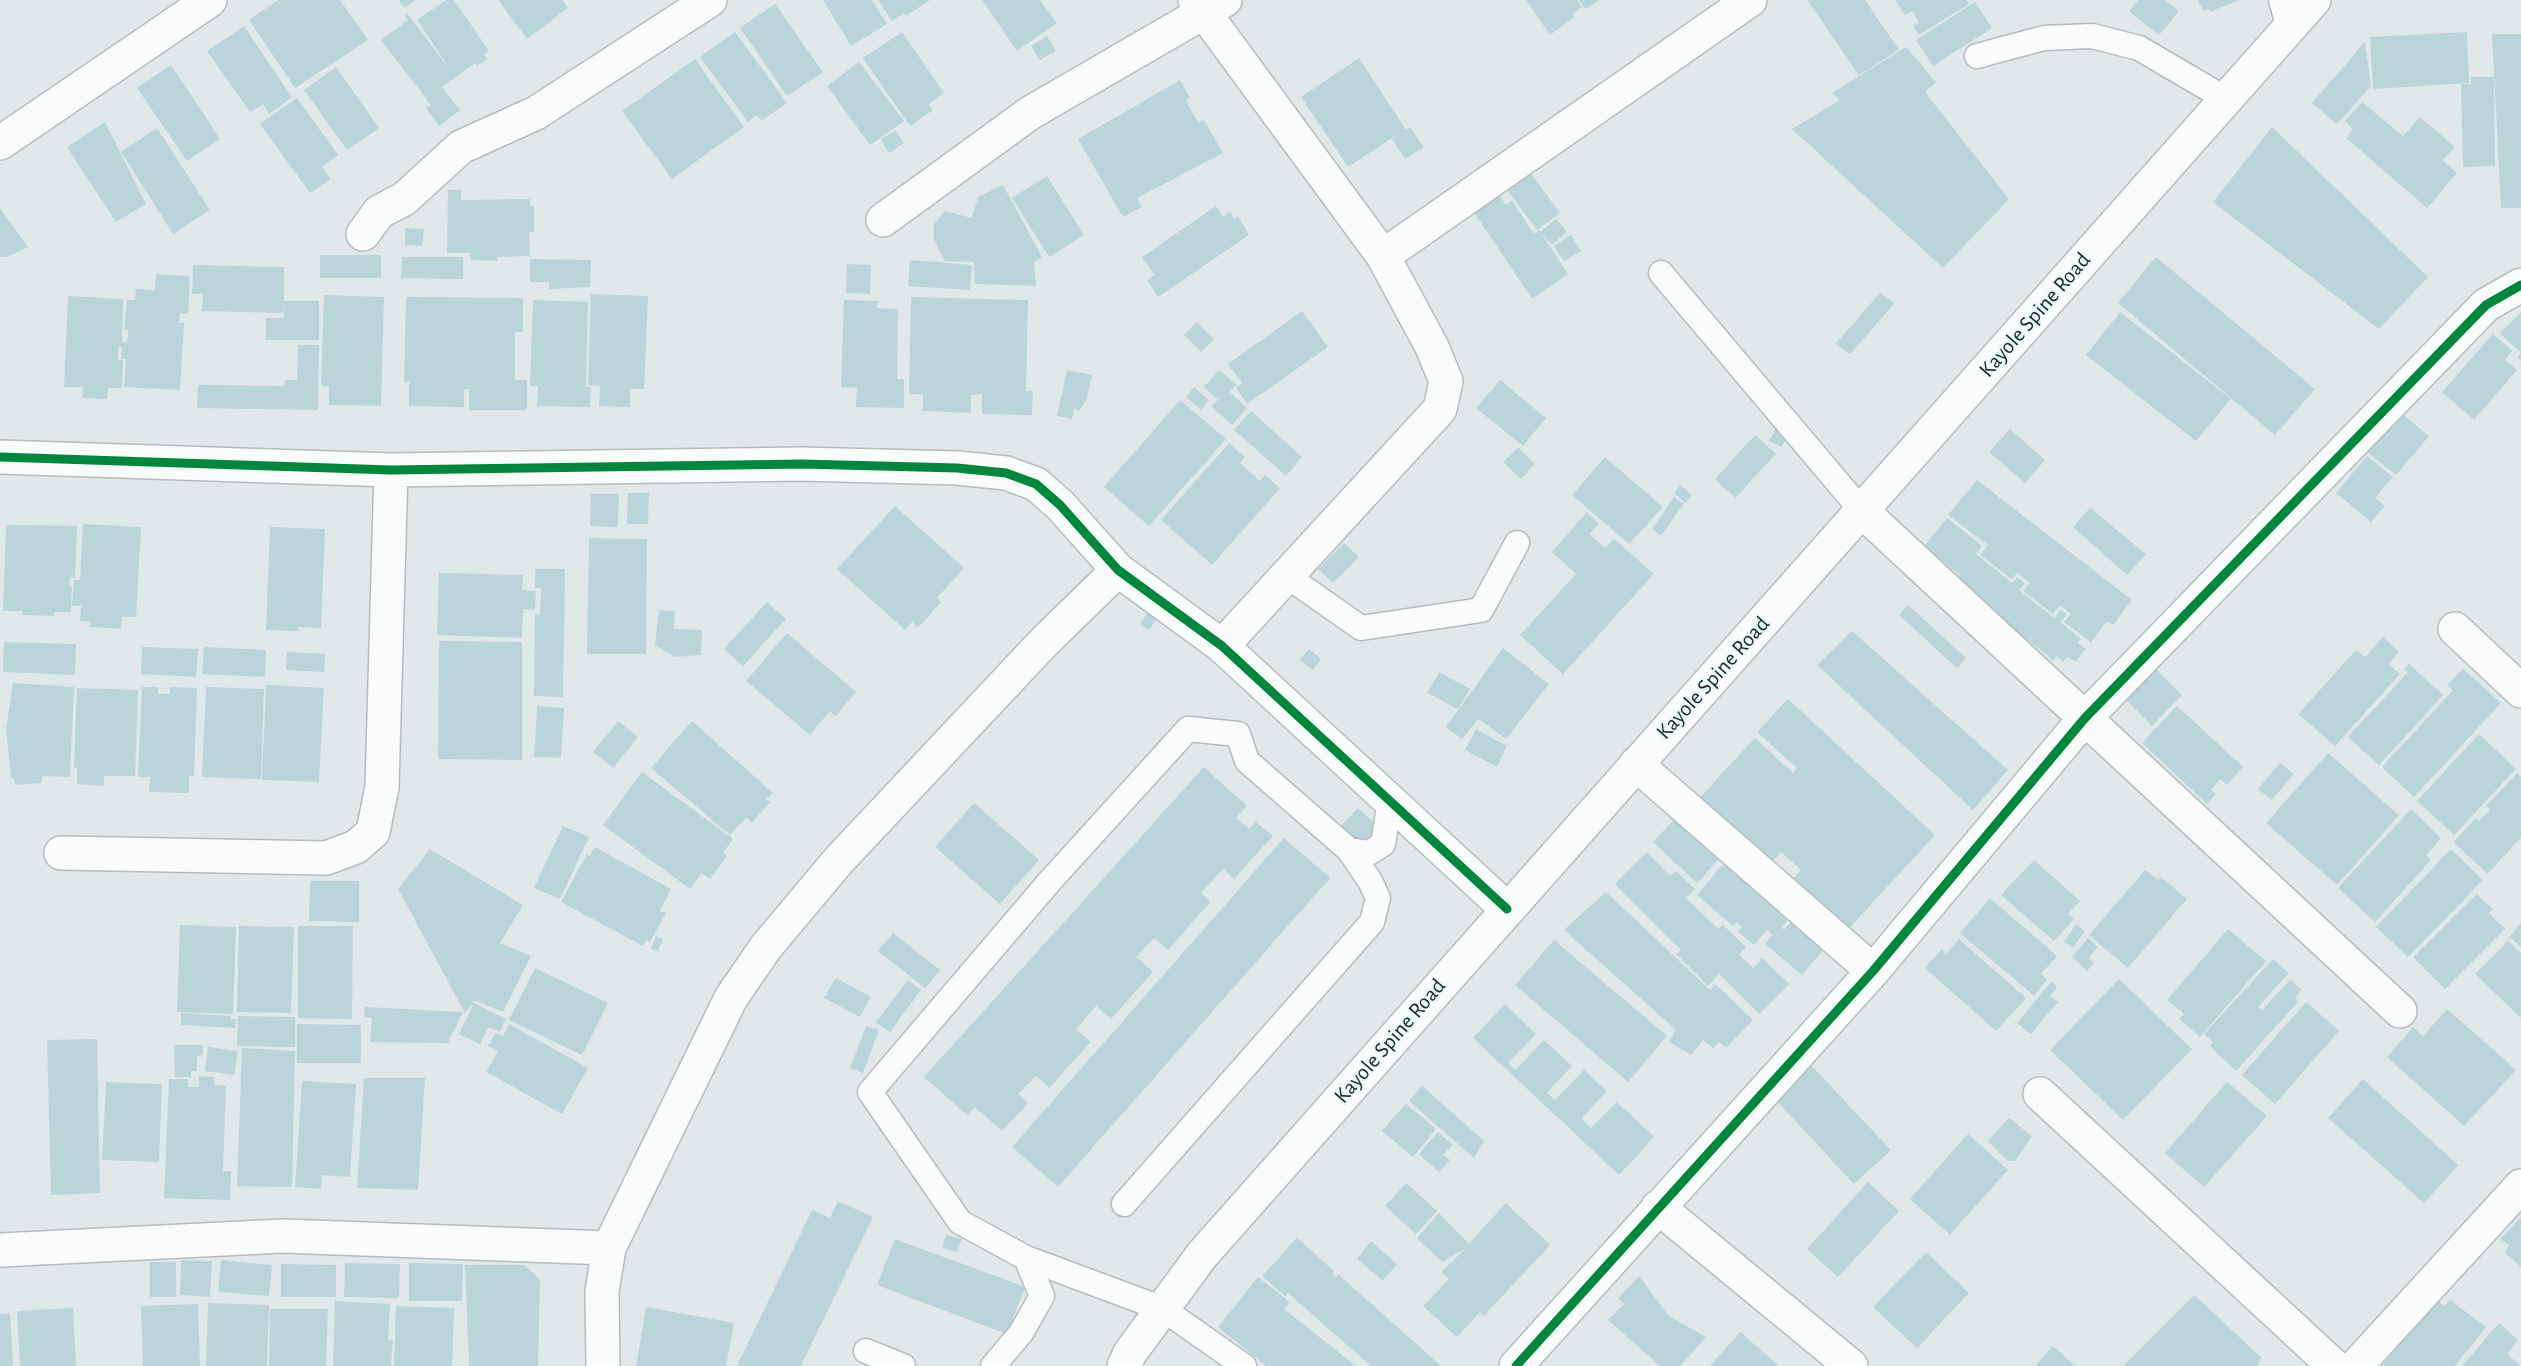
<!DOCTYPE html>
<style>
body{margin:0}
canvas{display:block;background:#e0e8ea}
</style>
<canvas width="2521" height="1366"></canvas>
<script>
const context = document.querySelector('canvas').getContext('2d');
context.lineJoin = 'round';
function fill(path, color) {
  context.fillStyle = color;
  context.fill(path, 'evenodd');
}
function shape(rows) {
  const path = new Path2D();
  for (const r of rows) {
    path.moveTo(r[0], r[1]);
    for (let i = 2; i < r.length; i += 2) path.lineTo(r[i], r[i + 1]);
  }
  return path;
}
function trace(path, color, width, dash) {
  context.strokeStyle = color;
  context.lineWidth = width;
  context.lineCap = dash ? 'butt' : 'round';
  context.setLineDash(dash || []);
  context.stroke(path);
}
function drawText(font, color, halo, rows, align = 'center') {
  context.font = font + ' "Alegreya Sans",sans-serif';
  context.lineWidth = 4.5;
  context.setLineDash([]);
  context.textBaseline = 'middle';
  context.strokeStyle = halo;
  context.fillStyle = color;
  for (const [text, x, y, turn = 0] of rows) {
    context.save();
    context.translate(x, y);
    context.rotate((+turn || 0) * Math.PI / 180);
    context.textAlign = isNaN(turn) ? turn : align;
    if (halo) context.strokeText(text, 0, 0);
    context.fillText(text, 0, 0);
    context.restore();
  }
}
fill(shape([
 [278,0,340,0,368,40,295,88,249,20],
 [399,0,416,0,404,8],
 [446,0,454,0,489,51,484,55,487,59,477,66,475,63,442,87,460,110,439,126,426,108,431,105,381,40,408,20,404,15,407,13,452,72,417,20],
 [498,0,562,0,568,8,527,39],
 [823,0,872,0,887,24,851,46],
 [878,0,930,0,906,16,904,13,892,21],
 [982,0,1040,0,1057,23,1017,51],
 [1526,0,1577,0,1582,7,1573,14,1575,17,1550,35],
 [1579,0,1599,0,1585,9],
 [1807,0,1865,0,1899,50,1859,75],
 [1895,0,1966,0,1969,4,1919,35,1913,26,1919,22,1912,11,1905,15],
 [2138,0,2165,0,2179,11,2159,35,2129,11],
 [2198,0,2239,0,2210,12,2209,9,2203,11],
 [1975,2,1992,28,1933,66,1916,40],
 [775,4,823,72,787,96,740,28],
 [244,26,292,97,269,114,263,104,250,112,207,51],
 [735,32,787,103,761,121,757,115,748,122,700,57],
 [902,32,944,93,929,104,933,110,910,126,863,58],
 [2467,32,2469,83,2373,89,2370,37],
 [2492,34,2521,34,2521,208,2501,208],
 [1047,36,1056,51,1040,60,1031,46],
 [2365,42,2371,86,2337,124,2312,103],
 [1906,47,1936,82,1925,92,2009,199,1943,268,1792,129,1840,100,1832,93],
 [1359,58,1406,130,1410,127,1424,147,1405,159,1392,139,1401,132,1348,167,1301,97],
 [695,59,744,127,672,179,622,111],
 [859,62,904,121,870,145,827,86],
 [171,65,220,139,187,161,137,88],
 [336,67,379,128,347,150,304,90],
 [2471,77,2494,77,2495,166,2463,167,2461,84,2471,84],
 [1180,80,1190,98,1186,100,1198,123,1204,120,1223,153,1137,198,1142,207,1123,217,1078,139],
 [297,98,338,155,322,167,331,179,310,193,260,124],
 [2362,102,2403,136,2420,117,2455,147,2443,160,2457,173,2427,208,2346,138,2353,129,2345,121],
 [105,122,146,204,116,222,67,147],
 [2272,127,2428,277,2379,329,2213,202],
 [157,128,210,210,173,234,121,152],
 [896,131,904,143,889,153,881,139],
 [1526,167,1560,213,1537,230,1503,184],
 [1047,176,1084,235,1049,257,1012,198],
 [1003,185,1042,257,1034,262,1036,286,975,284,974,262,945,261,934,240,934,224,945,211,972,218,978,197],
 [1494,188,1506,205,1512,201,1534,234,1539,230,1568,274,1532,299,1469,205],
 [448,190,461,190,461,200,530,199,530,206,534,206,534,232,529,232,530,256,497,257,497,261,470,260,470,253,447,253],
 [1216,206,1223,217,1229,212,1234,219,1238,216,1249,235,1158,297,1147,280,1155,275,1142,257],
 [0,208,28,247,7,257,0,257],
 [1556,219,1567,232,1552,245,1540,232],
 [405,228,424,229,422,246,405,245],
 [1571,235,1581,251,1564,261,1554,246],
 [320,255,381,255,381,278,320,278],
 [402,257,463,257,463,279,401,278],
 [2156,257,2315,389,2275,435,2118,303],
 [530,259,591,260,590,287,549,289,549,282,530,282],
 [910,260,972,265,970,290,908,286],
 [847,264,871,265,870,294,846,293],
 [193,265,284,267,284,301,319,301,319,340,266,340,266,318,284,318,284,305,283,313,202,311,203,294,192,294],
 [156,274,190,276,188,314,180,313,179,323,184,323,180,390,124,387,126,359,121,359,122,347,118,347,118,360,123,360,122,388,108,388,107,399,82,398,83,387,64,387,68,296,123,299,122,342,127,343,128,330,124,330,127,300,135,300,136,289,155,290],
 [1880,293,1895,303,1850,354,1835,344],
 [591,294,648,296,644,389,630,389,630,407,599,406,600,386,588,385],
 [324,295,384,297,381,406,329,405,329,386,321,386],
 [406,297,523,298,523,332,515,332,515,380,527,380,527,410,469,410,469,389,464,389,464,407,409,406,409,382,404,382],
 [911,297,1028,300,1026,391,1033,391,1032,415,982,414,982,394,971,395,971,413,923,411,923,394,909,394],
 [533,300,588,302,586,387,591,387,590,407,537,406,538,386,530,386],
 [844,300,878,301,877,308,898,309,897,379,904,379,904,408,856,407,857,388,841,387],
 [1302,311,1328,347,1247,404,1236,388,1242,383,1228,364],
 [2120,312,2231,399,2196,441,2086,355],
 [2521,312,2521,361,2517,357,2521,353,2500,333],
 [1197,322,1214,339,1201,352,1184,335],
 [2493,334,2512,351,2505,360,2517,370,2474,420,2442,392],
 [298,345,319,345,318,410,197,408,198,385,284,386,285,380,297,380],
 [1067,370,1092,375,1087,398,1080,410,1074,409,1072,419,1057,416],
 [1219,370,1237,385,1230,392,1247,408,1232,425,1211,406,1218,400,1204,387],
 [1500,380,1546,418,1523,446,1476,408],
 [1194,387,1209,400,1201,410,1186,397],
 [1180,400,1226,439,1149,526,1104,487],
 [2394,407,2429,436,2396,475,2361,447],
 [1251,411,1302,457,1286,476,1234,430],
 [1776,428,1788,433,1782,447,1769,441],
 [2010,429,2045,460,2025,483,1989,452],
 [1755,435,1776,454,1735,498,1715,479],
 [1229,443,1245,457,1240,463,1260,481,1265,475,1280,488,1212,565,1161,520],
 [1518,447,1535,464,1521,479,1503,462],
 [2367,456,2393,477,2375,498,2385,506,2371,522,2336,493],
 [1605,457,1663,507,1629,544,1572,495],
 [1977,480,2132,600,2113,625,2107,621,2091,642,2064,622,2071,614,2060,605,2053,614,2023,591,2030,583,2017,573,2012,579,1980,555,1988,545,1948,515],
 [1680,485,1692,495,1685,503,1674,493],
 [628,493,649,493,648,524,627,524],
 [591,494,619,494,618,527,590,526],
 [1674,497,1684,504,1661,536,1652,529],
 [895,506,964,568,937,598,941,602,918,628,912,622,905,630,837,569],
 [2090,508,2146,554,2127,575,2073,527],
 [1587,512,1599,524,1589,534,1605,548,1614,539,1654,574,1563,674,1520,635,1576,574,1552,552],
 [1947,518,1982,546,1976,554,2012,583,2017,577,2025,584,2019,590,2054,618,2061,610,2067,615,2060,622,2081,639,2078,643,2086,649,2075,662,2067,656,2063,662,2056,656,2053,660,1955,582,1960,575,1924,546],
 [83,524,141,527,136,617,122,617,121,629,90,627,91,622,80,621,81,606,72,606,74,580,80,580],
 [6,525,77,526,75,578,70,577,69,587,72,587,71,612,54,612,54,616,23,615,23,611,3,611],
 [270,527,325,529,321,628,298,627,299,631,266,630],
 [589,538,647,539,646,654,587,654],
 [1344,543,1359,557,1333,583,1318,569],
 [535,569,565,569,563,697,534,696,535,614,540,614,541,588,535,588],
 [439,573,523,575,522,590,536,591,535,610,523,609,522,638,437,635],
 [767,602,786,619,743,666,724,649],
 [1908,605,1966,658,1957,668,1899,615],
 [659,610,675,611,674,629,702,630,701,655,675,657,655,645],
 [1148,612,1157,618,1149,630,1140,625],
 [1852,631,2008,770,1973,810,1817,665],
 [787,633,856,692,836,716,830,711,810,735,746,681],
 [2383,637,2399,652,2388,664,2400,674,2335,746,2298,714,2356,650,2365,657],
 [439,641,522,642,522,760,438,759],
 [4,642,76,644,75,675,3,672],
 [142,647,198,649,196,677,141,674],
 [204,647,266,650,265,677,202,674],
 [1503,648,1549,684,1506,739,1478,719,1462,739,1446,727],
 [1309,649,1321,659,1313,670,1300,660],
 [287,652,325,654,324,672,286,670],
 [2409,664,2443,695,2379,765,2348,737,2408,672,2404,669],
 [2156,669,2182,695,2152,726,2126,700],
 [2463,669,2501,703,2414,797,2382,767,2453,690,2447,685],
 [1439,672,1470,689,1458,709,1427,693],
 [13,683,74,687,70,777,42,776,42,783,15,785,14,778,11,778,6,730],
 [266,685,324,688,319,782,262,780],
 [142,687,158,687,158,694,170,694,170,687,197,688,194,776,189,776,189,793,149,792,150,777,138,777],
 [206,687,264,689,261,779,202,777],
 [77,688,138,690,135,776,104,776,104,786,77,784,77,768,74,767],
 [1788,699,1935,835,1841,937,1786,887,1801,870,1781,852,1762,872,1692,806,1755,738,1793,773,1797,768,1757,732],
 [537,706,564,708,561,758,534,757],
 [2177,706,2243,767,2227,785,2220,779,2211,790,2216,794,2207,804,2142,743],
 [618,721,638,737,613,768,593,752],
 [692,721,773,793,766,799,770,802,752,823,746,817,730,835,651,768],
 [1476,729,1507,746,1497,767,1465,750],
 [2479,734,2516,769,2454,835,2417,801],
 [2328,753,2399,815,2337,885,2266,823],
 [2280,763,2294,774,2272,800,2258,789],
 [1204,767,1247,806,1236,818,1249,829,1256,822,1273,836,1234,879,1223,869,1201,893,1210,902,1168,950,1154,938,1136,957,1153,972,1111,1019,1096,1006,1076,1029,1091,1042,1049,1088,1036,1076,1018,1094,1028,1103,1002,1131,975,1107,967,1115,924,1077],
 [642,772,733,839,723,853,727,856,710,879,702,873,690,889,603,825],
 [2517,773,2521,777,2521,838,2487,874,2454,842,2476,818,2479,821,2490,810,2486,806],
 [974,803,1039,860,1000,904,935,847],
 [1358,808,1381,829,1363,848,1340,827],
 [1684,809,1728,850,1697,883,1653,842],
 [2411,809,2441,838,2426,855,2431,860,2375,922,2338,888],
 [563,826,589,837,560,899,534,888],
 [1284,838,1330,878,1058,1187,1012,1147],
 [595,847,671,889,660,911,666,913,650,942,646,940,643,946,561,902,587,854,590,856],
 [430,849,523,905,500,943,531,956,503,1012,476,1001,471,1002,474,1003,465,1013,398,889],
 [2451,849,2483,880,2408,957,2376,927],
 [1647,852,1670,876,1676,871,1695,889,1686,898,1718,929,1723,925,1746,947,1739,955,1753,968,1762,958,1789,984,1759,1014,1719,974,1708,986,1676,954,1681,950,1615,884],
 [1728,858,1794,913,1782,927,1784,930,1800,912,1832,940,1802,975,1765,944,1773,935,1767,930,1754,945,1738,932,1742,927,1736,922,1733,926,1697,895],
 [2034,860,2080,901,2068,914,2074,919,2054,941,2001,895],
 [2145,870,2158,880,2161,877,2187,899,2128,968,2089,935],
 [310,881,359,881,359,922,309,921],
 [1606,892,1710,990,1715,984,1753,1020,1726,1048,1719,1042,1713,1048,1703,1040,1691,1055,1669,1042,1676,1030,1564,930],
 [2477,894,2493,909,2489,913,2505,929,2445,989,2413,957],
 [1990,898,2057,956,2041,974,2047,980,2034,996,1960,933],
 [2521,923,2521,947,2509,937],
 [2076,924,2085,931,2073,948,2064,942],
 [180,925,236,927,233,1014,177,1012],
 [239,926,294,927,291,1013,237,1012],
 [298,926,353,926,352,1019,298,1018],
 [2228,929,2266,961,2200,1037,2179,1019,2184,1014,2167,1000],
 [893,933,940,970,925,988,878,951],
 [656,936,663,939,658,951,651,949],
 [2088,938,2098,947,2089,958,2094,963,2087,971,2072,957],
 [1959,939,2026,998,1996,1031,1925,968,1942,949,1946,954],
 [1554,940,1667,1036,1628,1082,1515,985],
 [2508,941,2521,953,2521,1018,2475,974],
 [2273,959,2289,973,2258,1007,2262,1010,2290,980,2302,990,2295,998,2298,1002,2236,1071,2210,1046,2213,1042,2204,1034],
 [535,968,608,1003,582,1055,509,1020],
 [836,978,871,997,860,1017,824,998],
 [2119,979,2192,1049,2123,1120,2050,1050],
 [908,980,921,990,890,1032,876,1022],
 [2051,982,2057,987,2050,996,2058,1002,2031,1034,2017,1023],
 [2306,1002,2339,1031,2275,1104,2242,1075],
 [474,1003,506,1019,500,1032,489,1027,480,1044,459,1034],
 [1505,1004,1536,1034,1508,1063,1515,1070,1544,1040,1572,1066,1547,1093,1555,1100,1584,1070,1607,1091,1582,1118,1591,1128,1617,1102,1654,1137,1619,1175,1473,1038],
 [365,1007,463,1012,448,1043,370,1042,372,1018,364,1017],
 [2447,1009,2516,1070,2464,1126,2387,1057,2413,1027,2423,1036],
 [181,1013,231,1016,231,1019,236,1019,235,1028,181,1025],
 [238,1016,295,1017,295,1047,237,1046],
 [297,1024,361,1025,361,1063,297,1063],
 [509,1024,588,1068,562,1114,486,1072,498,1051,488,1046,496,1033,503,1036],
 [866,1026,879,1030,863,1073,850,1068],
 [97,1039,100,1193,51,1195,47,1040],
 [174,1045,203,1045,203,1055,197,1056,197,1071,191,1071,191,1077,175,1077],
 [208,1047,238,1051,234,1075,205,1071],
 [242,1048,295,1051,292,1187,237,1186],
 [1808,1062,1891,1150,1854,1184,1772,1096],
 [199,1076,214,1077,214,1085,226,1086,223,1171,231,1171,230,1200,164,1198,169,1079,188,1079,188,1087,199,1087],
 [364,1078,425,1078,418,1190,357,1188],
 [2363,1079,2458,1165,2424,1203,2328,1118],
 [302,1081,356,1084,350,1177,322,1175,321,1189,295,1187],
 [106,1082,162,1084,159,1162,102,1160],
 [2227,1082,2267,1116,2204,1187,2165,1153],
 [1422,1086,1484,1141,1474,1158,1409,1101],
 [1406,1104,1436,1129,1413,1157,1382,1131],
 [2009,1118,2032,1136,2015,1161,2008,1161,1988,1141],
 [1438,1132,1453,1145,1443,1155,1450,1160,1439,1172,1419,1154],
 [1968,1134,2008,1170,1950,1235,1910,1199],
 [1868,1182,1899,1211,1838,1277,1807,1249],
 [1406,1183,1437,1211,1416,1234,1385,1206],
 [838,1201,873,1217,801,1366,737,1366,812,1210,830,1218],
 [1506,1203,1550,1245,1484,1316,1480,1312,1457,1337,1423,1306,1449,1279,1441,1272,1466,1248,1442,1262,1417,1238,1439,1213,1469,1244],
 [2521,1217,2521,1267,2505,1253,2509,1245,2500,1239],
 [946,1235,962,1239,957,1252,942,1248],
 [1297,1238,1334,1271,1332,1273,1336,1277,1338,1274,1441,1366,1371,1366,1288,1293,1285,1296,1262,1276],
 [895,1239,1025,1287,1007,1334,877,1285],
 [1371,1241,1397,1264,1383,1281,1357,1259],
 [1926,1252,1969,1293,1917,1348,1873,1307],
 [181,1260,212,1261,210,1297,180,1295],
 [221,1260,272,1265,269,1296,218,1292],
 [150,1262,176,1262,176,1297,150,1297],
 [345,1263,400,1264,399,1298,344,1297],
 [409,1263,463,1264,462,1301,409,1301],
 [281,1264,336,1265,336,1297,281,1297],
 [465,1265,524,1265,540,1280,538,1366,469,1366],
 [1639,1276,1669,1316,1706,1337,1680,1366,1660,1366,1608,1320,1624,1304,1618,1298],
 [1258,1277,1290,1302,1284,1309,1356,1366,1266,1366,1218,1327],
 [2194,1295,2262,1358,2257,1366,2123,1366],
 [2436,1299,2445,1306,2450,1300,2486,1327,2455,1366,2382,1366],
 [335,1301,390,1304,388,1340,393,1339,391,1366,333,1366],
 [208,1303,269,1305,267,1366,206,1366],
 [198,1304,200,1366,143,1366,141,1306],
 [396,1306,454,1308,452,1366,394,1366],
 [646,1307,734,1323,726,1366,636,1366],
 [73,1308,76,1366,20,1366,17,1311],
 [270,1309,328,1309,326,1366,269,1366],
 [10,1313,13,1366,0,1366,0,1314],
 [2499,1323,2518,1340,2507,1354,2521,1366,2462,1366],
 [1740,1332,1779,1366,1710,1366],
 [2053,1346,2066,1358,2076,1366,2035,1366]
]), '#bad5da');
const service = shape([
 [2281,0,2289,28],
 [1977,56,2044,38,2092,36,2139,48,2226,99],
 [1661,273,1862,511],
 [1287,576,1361,628,1481,610,1517,543],
 [1124,1204,1372,922,1378,898,1370,881,1349,850,1369,853,1383,844,1390,801],
 [866,1351,903,1366],
 [993,1366,1021,1333,1042,1296,1026,1258],
 [1244,1366,1163,1309,1026,1258,960,1222,870,1092,1050,881,1188,729,1238,734,1247,761,1349,850]
]);
const minor = shape([
 [1195,0,1383,256,1432,347,1446,381,1440,409,1222,646],
 [0,143,210,0],
 [883,220,1030,113,1225,0],
 [363,234,379,212,404,199,461,147,536,113,710,0],
 [1383,256,1750,0],
 [0,457,391,470,802,464,957,468,1006,473,1036,484,1060,505,1118,570,1222,646,1507,909],
 [1862,511,2400,1011],
 [2455,629,2521,691],
 [1636,764,1873,971],
 [61,853,326,858,356,847,373,832,382,787,391,470],
 [2040,1094,2334,1366],
 [1658,1207,1851,1366],
 [0,1250,283,1236,609,1248],
 [603,1366,602,1291,609,1248,731,998,766,947,839,860,1044,642,1118,570],
 [1516,1366,1873,971,2085,718,2486,305,2521,285],
 [2356,1366,2521,1186]
]);
const secondary = shape([
 [1124,1366,1130,1353,1202,1255,2314,0]
]);
trace(service, '#b6bcbd', 27);
trace(minor, '#b6bcbd', 36);
trace(secondary, '#b6bcbd', 36);
trace(service, '#fafcfc', 24);
trace(minor, '#fafcfc', 33);
trace(secondary, '#fafcfc', 33);
trace(shape([
 [0,457,391,470,802,464,957,468,1006,473,1036,484,1060,505,1118,570,1222,646,1507,909],
 [1516,1366,1873,971,2085,718,2486,305,2521,285]
]), '#00873e', 9);
drawText('22px', '#1e2425', '#e9f8fb', [
 ["Kayole Spine Road",2035,315,-49],
 ["Kayole Spine Road",1713,678,-48],
 ["Kayole Spine Road",1390,1041,-49]
]);
</script>
